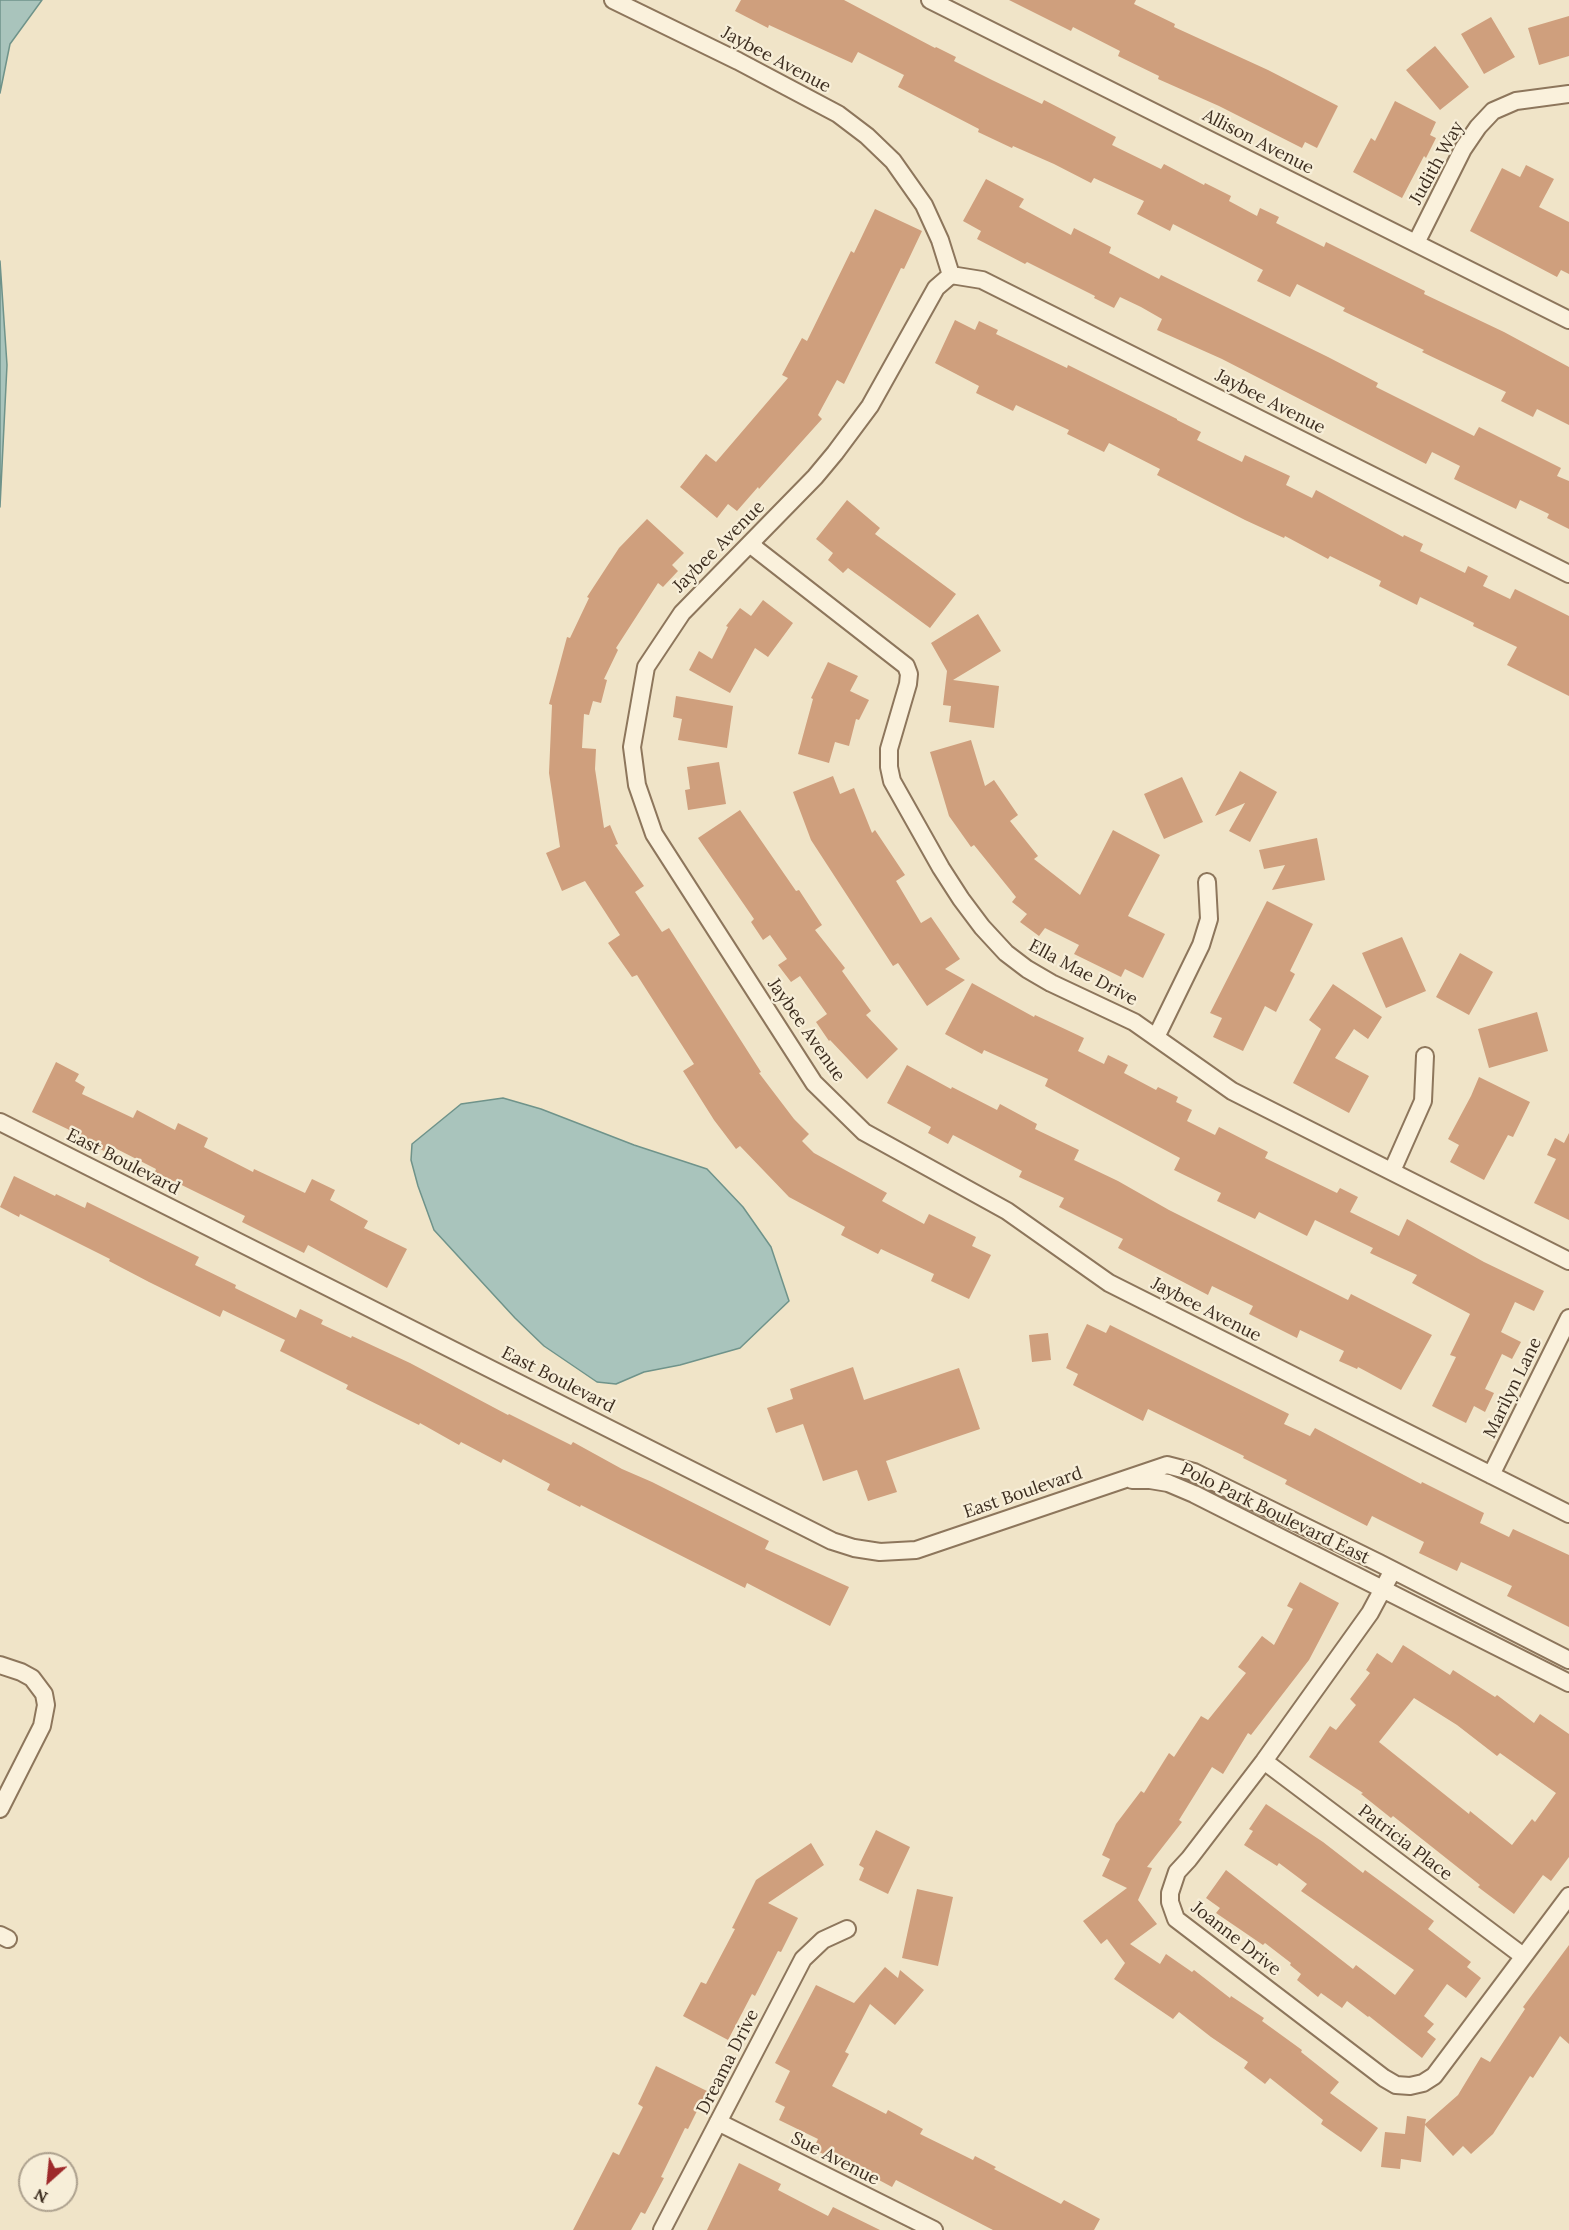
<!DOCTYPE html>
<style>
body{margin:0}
#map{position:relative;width:1569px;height:2230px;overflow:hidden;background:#f0e4c8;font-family:Lora,serif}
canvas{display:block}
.north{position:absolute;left:18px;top:2152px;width:60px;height:60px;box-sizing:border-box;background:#f7eed8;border:2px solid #ada18e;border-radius:50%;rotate:207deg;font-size:16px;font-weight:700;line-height:24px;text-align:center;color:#3d2e20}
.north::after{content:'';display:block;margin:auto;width:21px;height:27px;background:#9e2a2b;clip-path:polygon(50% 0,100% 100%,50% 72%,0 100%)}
</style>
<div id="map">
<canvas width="1569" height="2230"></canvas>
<div class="north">N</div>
</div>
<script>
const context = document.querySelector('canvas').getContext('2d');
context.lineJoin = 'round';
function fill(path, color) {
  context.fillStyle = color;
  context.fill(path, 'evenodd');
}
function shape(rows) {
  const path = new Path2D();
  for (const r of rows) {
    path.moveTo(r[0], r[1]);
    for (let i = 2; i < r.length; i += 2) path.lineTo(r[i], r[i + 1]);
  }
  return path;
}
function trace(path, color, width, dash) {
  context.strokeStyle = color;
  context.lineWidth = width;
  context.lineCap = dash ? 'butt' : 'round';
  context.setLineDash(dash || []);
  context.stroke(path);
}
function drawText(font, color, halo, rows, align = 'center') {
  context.font = font + ' Lora,serif';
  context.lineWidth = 4.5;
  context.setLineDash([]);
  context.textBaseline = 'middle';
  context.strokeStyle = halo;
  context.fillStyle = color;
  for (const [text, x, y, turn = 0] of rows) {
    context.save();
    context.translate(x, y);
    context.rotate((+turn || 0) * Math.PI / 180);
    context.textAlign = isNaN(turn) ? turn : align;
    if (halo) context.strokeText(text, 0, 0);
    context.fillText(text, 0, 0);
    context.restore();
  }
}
const water = shape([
 [0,0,42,0,10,44,0,93,0,0],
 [0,261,7,365,0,507,0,261],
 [503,1098,541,1109,634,1145,707,1169,743,1207,771,1247,789,1301,740,1348,680,1365,644,1372,616,1384,597,1382,544,1346,515,1318,434,1230,418,1186,411,1160,412,1144,461,1104,503,1098]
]);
fill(water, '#a9c4bc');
trace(water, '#6f938a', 1.5);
fill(shape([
 [741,0,844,0,935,48,936,47,956,57,954,61,992,80,1042,104,1044,100,1116,137,1112,145,1161,169,1164,164,1204,185,1205,183,1231,196,1229,201,1257,216,1260,208,1279,217,1276,223,1324,247,1326,242,1425,291,1424,294,1504,332,1569,367,1569,425,1537,409,1533,417,1501,401,1506,392,1422,352,1424,350,1343,311,1345,308,1297,284,1290,297,1257,281,1263,270,1173,224,1170,231,1137,214,1144,201,1094,178,1091,183,1054,164,1013,146,1012,148,978,132,979,129,898,87,904,75,858,52,852,63,769,25,768,28,735,11],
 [1009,0,1136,0,1134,4,1175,24,1174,27,1268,70,1338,106,1317,148,1305,142,1302,148,1219,106,1158,79,1159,76,1118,56,1120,51,1073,27,1071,31],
 [1569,16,1569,56,1539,65,1528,28],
 [1491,17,1515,57,1484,74,1461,34],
 [1435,46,1469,87,1440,110,1406,70],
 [1395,101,1436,122,1430,135,1436,138,1426,158,1424,156,1402,198,1353,172,1371,138,1375,141],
 [1526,165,1554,179,1539,207,1569,222,1569,274,1561,270,1557,277,1470,231,1502,168,1520,177],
 [986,179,1024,199,1019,207,1071,235,1074,228,1111,247,1109,253,1159,279,1161,275,1328,357,1378,383,1376,387,1474,436,1479,427,1561,468,1557,476,1569,481,1569,529,1547,518,1549,514,1520,500,1516,509,1454,479,1460,466,1432,452,1426,464,1222,359,1157,330,1162,319,1141,307,1120,297,1114,308,1094,298,1095,296,1027,262,1025,264,977,239,981,231,963,221],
 [875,209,922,231,904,269,901,268,844,384,837,380,818,415,822,419,759,489,758,487,737,511,728,504,717,518,680,487,706,454,716,462,788,378,782,375,802,338,807,341,851,251,854,253],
 [955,320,975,330,979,321,998,330,996,334,1067,368,1068,365,1177,419,1177,420,1201,432,1197,440,1242,462,1245,455,1290,476,1286,485,1312,498,1316,490,1403,537,1404,535,1423,544,1420,551,1451,566,1465,573,1468,566,1488,576,1483,586,1510,599,1515,589,1569,616,1569,696,1507,665,1517,647,1473,626,1474,623,1420,597,1417,605,1379,586,1381,581,1330,556,1328,559,1285,536,1284,538,1245,520,1157,475,1160,469,1109,443,1104,452,1067,434,1069,430,1016,405,1013,411,976,393,979,386,935,363],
 [847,500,880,528,875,534,956,594,930,628,848,568,843,573,828,560,833,553,816,539],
 [647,519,684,553,672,565,678,571,663,587,658,583,616,648,618,650,604,679,607,680,601,703,593,701,589,715,584,714,582,748,596,749,595,769,604,828,610,825,618,844,615,845,644,886,635,892,662,932,669,928,761,1072,759,1073,794,1119,809,1134,802,1141,814,1153,887,1193,882,1201,924,1224,929,1214,976,1237,972,1246,991,1255,969,1299,931,1281,934,1274,881,1249,878,1254,841,1235,845,1227,789,1197,740,1146,736,1149,714,1120,683,1071,694,1064,637,975,632,977,608,943,620,935,585,881,562,891,546,853,560,847,549,773,552,705,549,704,567,637,570,638,589,598,587,597,619,548],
 [763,600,793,623,768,657,755,648,730,693,689,670,699,651,712,659,728,627,726,626,740,608,751,616],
 [978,614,1001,651,953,680,999,686,994,728,949,722,951,706,943,705,947,671,931,643],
 [828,662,858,676,850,691,869,700,859,720,856,719,849,746,835,742,829,763,798,754,813,699,811,698],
 [676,696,733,706,727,748,678,740,682,719,673,717],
 [971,740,985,786,994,780,1018,815,1010,821,1038,856,1034,859,1080,895,1113,830,1160,855,1128,916,1165,934,1143,978,1125,969,1121,977,1074,954,1079,945,1045,928,1039,936,1020,922,1027,914,1012,902,1016,897,974,845,971,847,949,816,930,752],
 [719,762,726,804,688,810,685,790,690,789,687,767],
 [1240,771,1277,792,1250,842,1229,831,1245,803,1215,816],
 [833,776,840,794,854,788,872,833,875,830,905,875,896,881,921,923,931,917,960,959,945,969,965,980,927,1006,898,963,893,966,811,840,793,792],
 [1182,777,1203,822,1164,839,1144,794],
 [740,810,796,891,799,890,822,925,815,930,845,968,842,971,871,1011,866,1015,898,1049,867,1079,830,1040,829,1041,816,1022,827,1014,800,976,791,982,778,965,787,959,770,935,763,940,751,922,754,919,698,838],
 [1317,838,1325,880,1272,890,1285,865,1264,869,1259,850],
 [1267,901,1313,924,1290,971,1295,974,1276,1012,1265,1006,1243,1051,1213,1037,1222,1018,1210,1013],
 [1402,937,1426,991,1386,1008,1362,953],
 [1460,953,1493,972,1469,1015,1436,997],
 [972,983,1034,1017,1035,1015,1084,1038,1078,1051,1104,1064,1108,1055,1128,1065,1124,1073,1156,1090,1158,1087,1178,1097,1176,1102,1192,1110,1187,1121,1215,1135,1219,1127,1268,1152,1265,1158,1337,1193,1340,1188,1358,1197,1350,1212,1399,1236,1407,1219,1484,1262,1544,1291,1534,1311,1515,1302,1501,1332,1521,1342,1512,1359,1502,1354,1485,1389,1494,1393,1485,1412,1474,1406,1466,1423,1432,1406,1456,1357,1450,1355,1470,1314,1412,1283,1417,1275,1370,1253,1373,1248,1315,1220,1307,1236,1259,1212,1255,1219,1217,1201,1221,1193,1174,1170,1180,1158,1045,1086,1048,1079,984,1050,982,1054,945,1034],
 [1333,984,1382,1017,1368,1039,1354,1029,1335,1058,1369,1076,1349,1113,1293,1083,1321,1029,1309,1020],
 [1537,1012,1548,1051,1489,1068,1478,1029],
 [56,1062,79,1074,75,1081,85,1087,82,1094,133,1118,137,1110,175,1130,178,1123,208,1138,204,1147,253,1172,254,1169,305,1193,312,1179,335,1190,330,1200,368,1221,364,1228,407,1249,387,1288,308,1245,304,1253,242,1222,245,1216,155,1172,156,1169,107,1144,104,1151,82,1140,84,1137,32,1112],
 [907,1065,951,1089,952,1087,997,1110,1000,1104,1037,1124,1035,1129,1079,1150,1074,1160,1118,1181,1169,1210,1348,1300,1351,1294,1432,1335,1401,1390,1358,1367,1357,1369,1339,1361,1344,1351,1300,1330,1297,1338,1249,1314,1253,1306,1212,1286,1208,1295,1118,1248,1123,1239,1059,1207,1064,1198,1019,1177,1022,1171,953,1135,948,1144,928,1133,931,1127,887,1103],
 [1479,1077,1530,1102,1513,1137,1508,1135,1484,1180,1450,1162,1459,1145,1448,1139,1471,1096],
 [1569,1133,1569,1220,1534,1203,1556,1159,1547,1155,1555,1138,1564,1143],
 [14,1176,55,1196,56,1194,85,1208,87,1202,199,1257,195,1265,236,1285,235,1288,296,1318,300,1309,323,1320,321,1324,351,1338,352,1336,410,1363,508,1415,509,1414,571,1445,573,1442,622,1469,652,1482,769,1541,765,1549,849,1587,830,1626,747,1583,745,1588,581,1505,580,1507,547,1490,550,1484,503,1459,501,1463,461,1442,459,1445,420,1423,419,1425,346,1389,348,1385,280,1351,285,1340,223,1310,220,1317,149,1282,109,1261,110,1259,20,1214,19,1217,0,1207],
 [1087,1324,1106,1333,1110,1325,1289,1414,1284,1424,1310,1436,1315,1428,1421,1484,1422,1482,1484,1513,1480,1523,1509,1537,1513,1529,1569,1555,1569,1627,1507,1596,1512,1586,1461,1562,1457,1571,1419,1553,1424,1542,1372,1516,1367,1526,1285,1484,1287,1480,1243,1458,1244,1456,1148,1409,1143,1421,1073,1385,1078,1374,1066,1368],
 [1048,1333,1051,1360,1032,1362,1029,1335],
 [853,1367,864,1400,959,1368,980,1429,886,1461,897,1492,868,1501,857,1470,823,1481,803,1424,776,1433,767,1408,793,1399,790,1389],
 [1300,1582,1339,1603,1309,1660,1251,1735,1248,1733,1223,1774,1212,1767,1179,1820,1182,1822,1147,1867,1152,1868,1138,1900,1157,1924,1130,1944,1160,1964,1166,1954,1192,1972,1194,1970,1230,1998,1231,1996,1264,2018,1262,2021,1302,2050,1301,2052,1339,2082,1330,2093,1378,2128,1361,2152,1321,2124,1323,2120,1270,2078,1265,2084,1244,2068,1248,2062,1211,2037,1179,2012,1173,2019,1114,1979,1125,1963,1107,1939,1101,1944,1083,1921,1127,1888,1102,1876,1110,1859,1102,1855,1116,1824,1141,1791,1144,1793,1169,1753,1174,1757,1201,1716,1208,1720,1246,1673,1238,1667,1262,1636,1274,1645,1293,1609,1287,1606],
 [1403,1645,1450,1675,1453,1670,1495,1697,1497,1695,1534,1723,1540,1714,1569,1734,1569,1857,1551,1881,1543,1875,1514,1914,1478,1887,1480,1885,1393,1816,1391,1818,1361,1794,1363,1793,1309,1757,1330,1726,1336,1730,1356,1705,1350,1699,1370,1673,1366,1670,1377,1653,1392,1663],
 [1414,1698,1457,1725,1497,1756,1500,1753,1556,1793,1535,1822,1532,1819,1512,1845,1470,1811,1469,1814,1379,1742],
 [1266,1804,1323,1842,1363,1873,1365,1870,1395,1892,1434,1921,1428,1929,1471,1962,1467,1967,1481,1978,1466,1998,1447,1984,1424,2016,1434,2024,1427,2032,1436,2039,1422,2058,1369,2016,1368,2017,1347,2001,1342,2008,1321,1993,1318,1997,1297,1980,1301,1974,1290,1965,1291,1963,1265,1943,1263,1945,1216,1913,1220,1908,1206,1898,1226,1870,1353,1969,1356,1965,1395,1995,1414,1970,1301,1891,1307,1884,1279,1863,1277,1866,1244,1845,1253,1831,1249,1829],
 [876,1830,910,1847,888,1894,859,1880,864,1868,859,1865],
 [811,1843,824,1865,768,1903,798,1918,781,1952,778,1951,755,1996,752,1994,728,2040,683,2016,701,1982,706,1984,735,1929,732,1928,756,1880],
 [917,1889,953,1897,938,1966,902,1958],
 [1569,1945,1569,2044,1560,2036,1533,2078,1530,2076,1493,2134,1471,2154,1463,2146,1453,2156,1425,2125,1421,2162,1401,2159,1400,2169,1381,2167,1385,2132,1405,2134,1407,2116,1426,2119,1425,2124,1458,2095,1481,2057,1490,2062,1525,2009,1523,2007],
 [885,1967,898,1978,900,1970,924,1990,895,2025,870,2004,845,2052,849,2054,832,2086,886,2114,888,2110,923,2129,920,2134,973,2160,975,2156,996,2167,994,2169,1061,2204,1064,2200,1100,2219,1094,2230,993,2230,896,2180,892,2187,847,2163,846,2165,813,2149,818,2139,779,2120,785,2107,775,2102,790,2071,775,2063,816,1985,854,2003],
 [656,2066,707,2091,688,2129,685,2128,661,2177,664,2178,645,2214,641,2212,631,2230,573,2230,613,2152,619,2155,643,2107,638,2104],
 [739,2163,781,2184,778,2190,828,2216,833,2207,880,2230,707,2230]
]), '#cf9f7d');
const street = shape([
 [613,0,738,61,838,114,867,136,893,161,924,205,940,240,951,275,982,280,1569,574],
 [930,0,1569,320],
 [1416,243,1463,149,1478,127,1493,111,1516,101,1569,94],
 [951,275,936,288,870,406,835,453,815,477,682,613,646,667,632,747,637,785,654,834,814,1083,864,1132,1007,1211,1109,1283,1569,1514],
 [752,542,756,549,906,666,909,674,908,684,889,749,889,767,892,781,941,868,961,899,982,927,1006,953,1027,969,1051,983,1134,1022,1232,1091,1569,1261],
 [1154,1036,1159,1031,1201,945,1209,919,1207,882],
 [0,1122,832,1541,854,1548,880,1552,916,1550,1167,1465,1194,1472,1379,1563,1569,1660],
 [1392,1171,1423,1101,1425,1056],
 [1491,1475,1569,1318],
 [1132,1480,1150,1480,1168,1483,1194,1494,1569,1683],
 [1393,1570,1370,1613,1264,1761,1189,1859,1177,1872,1170,1893,1170,1902,1176,1919,1384,2078,1396,2085,1410,2086,1423,2083,1434,2076,1569,1896],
 [0,1665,21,1672,32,1678,44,1694,46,1705,42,1726,0,1809],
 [1264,1761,1523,1956],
 [0,1935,8,1939],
 [718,2122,934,2230],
 [662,2230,803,1959,823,1940,847,1929]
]);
trace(street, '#8d765c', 20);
trace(street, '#faf1dc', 16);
drawText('18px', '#3d2e20', '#f7eed8', [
 ["Jaybee Avenue",776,60,28],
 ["Allison Avenue",1258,142,27],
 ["Judith Way",1437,163,-61],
 ["Jaybee Avenue",1270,402,27],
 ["Jaybee Avenue",719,547,-45],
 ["Ella Mae Drive",1083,973,28],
 ["Jaybee Avenue",806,1030,55],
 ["East Boulevard",123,1162,27],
 ["Jaybee Avenue",1206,1310,27],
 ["East Boulevard",558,1380,27],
 ["Marilyn Lane",1513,1388,-64],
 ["East Boulevard",1023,1493,-19],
 ["Polo Park Boulevard East",1275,1514,26],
 ["Patricia Place",1405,1843,37],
 ["Joanne Drive",1236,1939,38],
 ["Dreama Drive",728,2062,-63],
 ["Sue Avenue",835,2159,27]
]);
</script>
